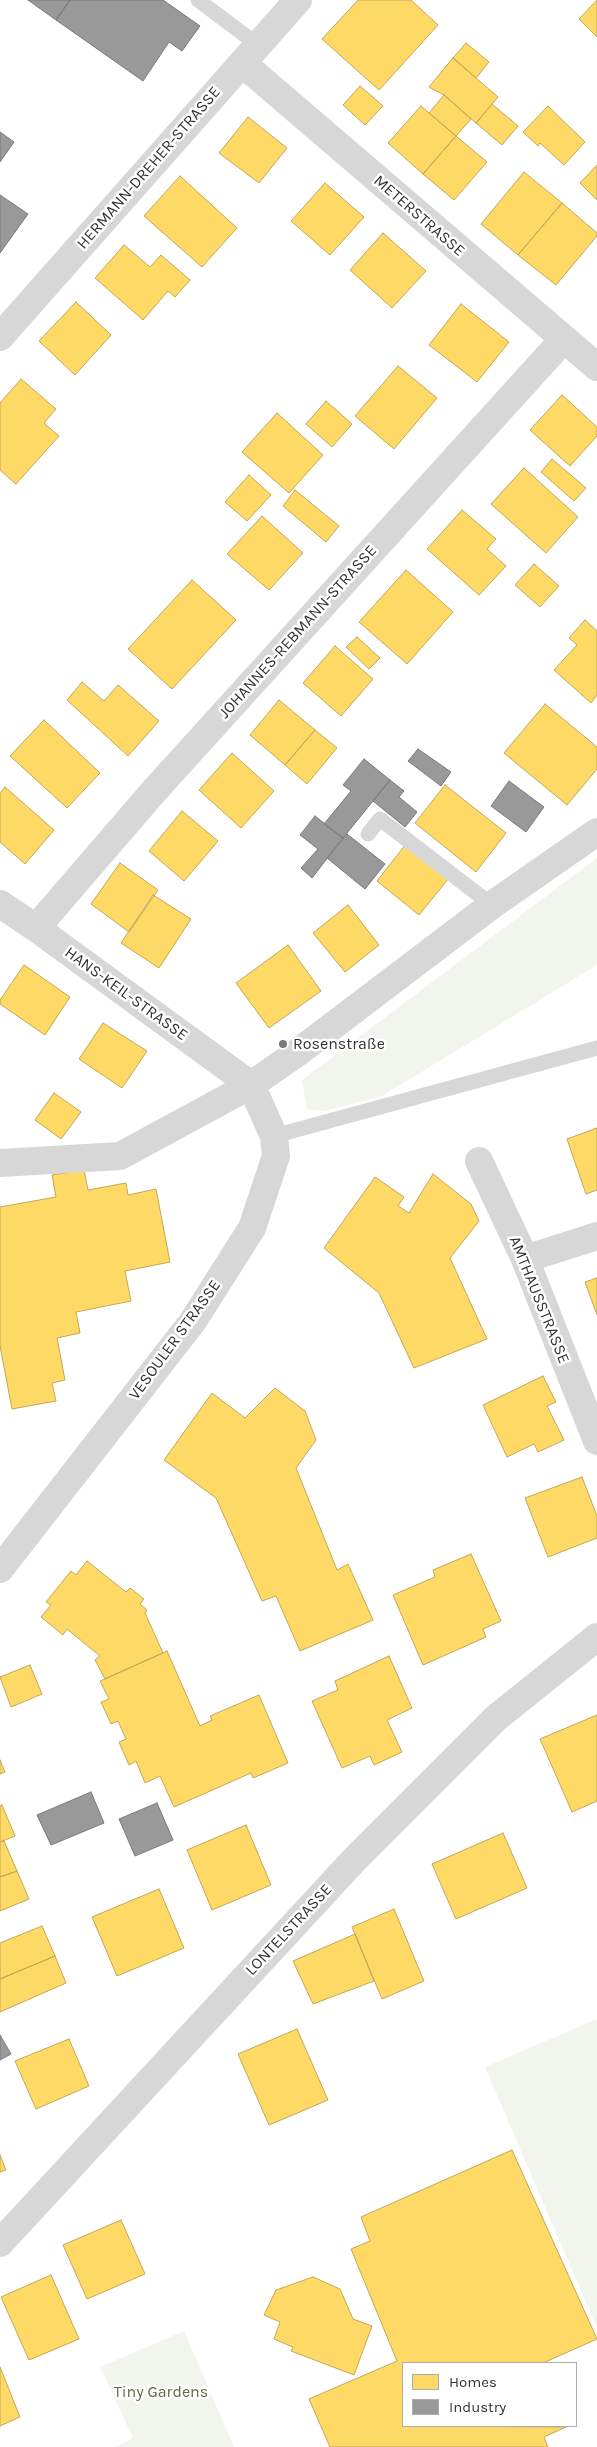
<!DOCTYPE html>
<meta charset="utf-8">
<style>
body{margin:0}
#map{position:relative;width:597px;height:2447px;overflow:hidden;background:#fff;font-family:Karla,sans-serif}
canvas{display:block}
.legend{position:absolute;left:402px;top:2362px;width:175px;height:65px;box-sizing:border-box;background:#fff;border:1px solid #adadad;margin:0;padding:6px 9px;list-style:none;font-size:15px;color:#333}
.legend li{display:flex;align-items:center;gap:10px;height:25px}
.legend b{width:25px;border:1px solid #adadad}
</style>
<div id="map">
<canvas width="597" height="2447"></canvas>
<ul class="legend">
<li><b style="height:14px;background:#ffd966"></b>Homes</li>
<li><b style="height:14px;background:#999"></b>Industry</li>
</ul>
</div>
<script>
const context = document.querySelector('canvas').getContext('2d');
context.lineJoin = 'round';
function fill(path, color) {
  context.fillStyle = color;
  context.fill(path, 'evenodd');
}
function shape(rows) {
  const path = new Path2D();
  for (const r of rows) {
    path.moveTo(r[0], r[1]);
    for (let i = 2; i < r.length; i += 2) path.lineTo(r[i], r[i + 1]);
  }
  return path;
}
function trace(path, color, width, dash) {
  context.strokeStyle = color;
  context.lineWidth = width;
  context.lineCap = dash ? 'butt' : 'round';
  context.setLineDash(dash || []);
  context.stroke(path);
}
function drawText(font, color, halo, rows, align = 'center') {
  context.font = font + ' Karla,sans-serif';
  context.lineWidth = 5;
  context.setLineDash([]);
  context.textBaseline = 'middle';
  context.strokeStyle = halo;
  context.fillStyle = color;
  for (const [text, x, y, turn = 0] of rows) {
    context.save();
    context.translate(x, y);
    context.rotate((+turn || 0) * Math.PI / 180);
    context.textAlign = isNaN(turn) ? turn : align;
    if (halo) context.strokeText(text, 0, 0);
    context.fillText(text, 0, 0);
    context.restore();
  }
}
fill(shape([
 [597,858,597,965,382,1096,325,1111,307,1109,302,1080],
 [597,2019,597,2328,485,2067],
 [184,2331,234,2447,115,2447,133,2438,100,2367]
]), '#f1f5ed');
const homes = shape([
 [358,0,411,0,438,25,379,90,322,39,358,0],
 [597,0,597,37,579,19,597,0],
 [466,43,489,62,476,78,453,58,466,43],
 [453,58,498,97,476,123,444,95,429,87,453,58],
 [360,86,383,106,365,125,343,105,360,86],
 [444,95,471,119,456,136,429,113,444,95],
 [492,104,518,126,502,145,476,123,492,104],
 [421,106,456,136,423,174,388,143,421,106],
 [548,106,585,142,564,165,540,143,538,146,523,132,548,106],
 [248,117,287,148,259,183,219,153,248,117],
 [456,136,487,162,454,200,423,174,456,136],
 [597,165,597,200,580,183,597,165],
 [524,172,562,203,518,255,481,224,524,172],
 [180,176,237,228,202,267,144,216,180,176],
 [325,183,364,217,330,255,291,221,325,183],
 [562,203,597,233,597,236,556,285,518,255,562,203],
 [383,233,426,271,392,308,350,270,383,233],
 [124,245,150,267,161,255,190,280,175,297,168,291,143,320,95,278,124,245],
 [76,302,111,335,75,375,39,341,76,302],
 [461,304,509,342,477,382,429,345,461,304],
 [398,366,437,398,394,449,355,416,398,366],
 [21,379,56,409,44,423,59,436,16,484,0,470,0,403,21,379],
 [562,395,597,427,597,436,570,466,530,430,562,395],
 [326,401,352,424,332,447,306,424,326,401],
 [277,413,323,455,289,493,242,452,277,413],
 [552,459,586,488,574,501,541,472,552,459],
 [524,468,578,517,546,553,491,504,524,468],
 [249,475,271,495,247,521,225,502,249,475],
 [295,490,339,526,326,542,283,506,295,490],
 [462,510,496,539,487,549,506,566,479,595,427,549,462,510],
 [262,516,303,553,269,590,227,554,262,516],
 [534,564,559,586,540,607,515,585,534,564],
 [406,570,453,612,407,664,359,622,406,570],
 [192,580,236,620,172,689,128,649,192,580],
 [585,620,597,631,597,695,591,703,554,670,577,645,569,638,585,620],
 [357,637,380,658,369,669,346,647,357,637],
 [335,646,373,679,341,716,303,683,335,646],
 [82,682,104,701,118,685,159,721,128,756,67,700,82,682],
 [279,700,315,730,285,765,250,735,279,700],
 [545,704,597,747,597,769,567,805,504,753,545,704],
 [44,720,100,773,67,808,10,756,44,720],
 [315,730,337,748,307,784,285,765,315,730],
 [232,753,274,791,241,828,199,790,232,753],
 [445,785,506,833,476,872,415,823,445,785],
 [5,787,54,830,25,864,0,842,0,793,5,787],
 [182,811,218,841,184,881,149,851,182,811],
 [406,844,449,878,419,915,377,881,406,844],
 [120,863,158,890,129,932,91,904,120,863],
 [153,895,191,919,159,968,121,943,153,895],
 [348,905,379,945,345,972,313,933,348,905],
 [288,945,321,991,269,1028,236,983,288,945],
 [24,965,70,997,45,1035,0,1004,0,1000,24,965],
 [103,1023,147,1051,122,1088,79,1059,103,1023],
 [54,1093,81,1112,61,1139,35,1120,54,1093],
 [597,1128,597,1190,586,1194,567,1139,597,1128],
 [84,1170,88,1190,126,1183,128,1195,156,1189,170,1262,125,1271,131,1301,76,1312,80,1333,57,1338,65,1380,52,1383,56,1401,12,1409,0,1346,0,1207,56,1197,52,1175,84,1170],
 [433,1174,471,1204,479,1221,450,1258,487,1339,414,1368,379,1293,324,1248,375,1177,404,1197,398,1206,409,1213,433,1174],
 [597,1278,597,1315,585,1282,597,1278],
 [543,1376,556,1402,547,1406,564,1440,538,1452,534,1444,507,1457,483,1405,543,1376],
 [275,1388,305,1411,316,1440,296,1468,337,1570,348,1564,373,1620,300,1651,276,1596,262,1601,216,1498,164,1460,212,1393,245,1418,275,1388],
 [582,1477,597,1516,597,1538,548,1557,525,1498,582,1477],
 [471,1554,501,1621,483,1629,486,1637,423,1665,393,1595,435,1577,433,1570,471,1554],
 [87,1561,126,1592,130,1588,144,1599,140,1604,147,1610,145,1613,163,1653,105,1679,95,1660,100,1656,67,1629,63,1635,41,1617,51,1605,46,1602,71,1571,76,1575,87,1561],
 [167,1651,200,1726,212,1720,210,1716,259,1695,288,1763,253,1778,251,1773,174,1807,160,1776,145,1783,136,1761,129,1765,119,1742,126,1739,118,1721,111,1724,101,1702,109,1699,100,1681,167,1651],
 [389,1656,412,1708,387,1720,402,1752,374,1765,370,1756,342,1768,312,1701,338,1690,335,1681,389,1656],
 [30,1665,42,1694,11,1707,0,1677,30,1665],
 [597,1715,597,1801,572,1812,540,1739,597,1715],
 [0,1760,5,1772,0,1774,0,1760],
 [2,1805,15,1836,0,1842,0,1806,2,1805],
 [246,1825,271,1885,212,1910,187,1850,246,1825],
 [503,1833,527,1888,456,1919,432,1864,503,1833],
 [4,1841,17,1871,0,1877,0,1842,4,1841],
 [17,1871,29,1899,0,1911,0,1877,17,1871],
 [159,1889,184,1948,117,1976,92,1917,159,1889],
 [394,1909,424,1981,382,1999,352,1927,394,1909],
 [42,1926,55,1956,0,1979,0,1943,42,1926],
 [355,1934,374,1981,313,2004,293,1961,355,1934],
 [55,1956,66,1983,0,2012,0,1979,55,1956],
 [297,2029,328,2100,269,2125,238,2054,297,2029],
 [69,2039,89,2086,36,2109,15,2061,69,2039],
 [512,2150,597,2339,543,2363,403,2363,403,2426,566,2427,544,2437,548,2447,330,2447,309,2399,397,2361,351,2249,370,2241,361,2217,512,2150],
 [0,2155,6,2170,0,2172,0,2155],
 [121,2220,145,2274,87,2299,63,2245,121,2220],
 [51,2275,79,2339,29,2360,1,2297,51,2275],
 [313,2277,340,2289,353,2319,372,2326,354,2375,291,2351,293,2347,274,2339,280,2322,264,2315,276,2290,313,2277],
 [0,2367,20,2417,0,2426,0,2367]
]);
fill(homes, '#ffd966');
trace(homes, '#c2a757', 1);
const industry = shape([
 [28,0,70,0,56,20,28,0],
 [70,0,163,0,200,26,182,51,169,42,143,81,56,20,70,0],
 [0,132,14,142,0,162,0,132],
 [0,195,28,214,0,253,0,195],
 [418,749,451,772,441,786,408,761,418,749],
 [364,759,390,780,343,838,324,824,351,791,343,785,364,759],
 [390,780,404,791,399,797,417,812,405,827,373,801,390,780],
 [509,781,544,807,526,832,491,806,509,781],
 [315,816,343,838,312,878,301,868,318,849,300,835,315,816],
 [347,834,385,864,365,889,327,858,347,834],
 [91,1792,104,1823,51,1845,37,1815,91,1792],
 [157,1803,173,1840,135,1856,119,1819,157,1803],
 [0,2035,11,2054,0,2060,0,2035]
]);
fill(industry, '#999');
trace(industry, '#7a7a7a', 1);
trace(shape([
 [198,0,258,45],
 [368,834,380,819,492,905],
 [274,1136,597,1048]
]), '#d7d7d7', 15);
trace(shape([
 [242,63,597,367],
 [0,337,298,0],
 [0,904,36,928,251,1085,274,1136,276,1156,252,1228,193,1321,0,1569],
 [36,928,154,791,563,340],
 [479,1161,525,1259,597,1441],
 [0,1163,120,1156,251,1085,297,1053,492,905,597,832],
 [525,1259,597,1236],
 [0,2243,354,1860,496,1718,597,1637]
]), '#d7d7d7', 28);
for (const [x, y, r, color] of [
 [283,1044,5,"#7a7a7a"]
]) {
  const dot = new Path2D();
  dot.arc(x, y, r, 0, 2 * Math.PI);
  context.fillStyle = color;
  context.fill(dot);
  trace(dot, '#fff', 2);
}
drawText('16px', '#333', '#fff', [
 ["HERMANN-DREHER-STRASSE",149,168,-49],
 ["METERSTRASSE",419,216,41],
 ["JOHANNES-REBMANN-STRASSE",298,632,-48],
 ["HANS-KEIL-STRASSE",126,994,36],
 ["AMTHAUSSTRASSE",539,1300,68],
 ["VESOULER STRASSE",175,1340,-54],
 ["LONTELSTRASSE",289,1930,-47]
]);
drawText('16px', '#333', '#fff', [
 ["Rosenstraße",293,1044]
], 'left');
drawText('16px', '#56703f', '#fff', [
 ["Tiny Gardens",161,2392]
]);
</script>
